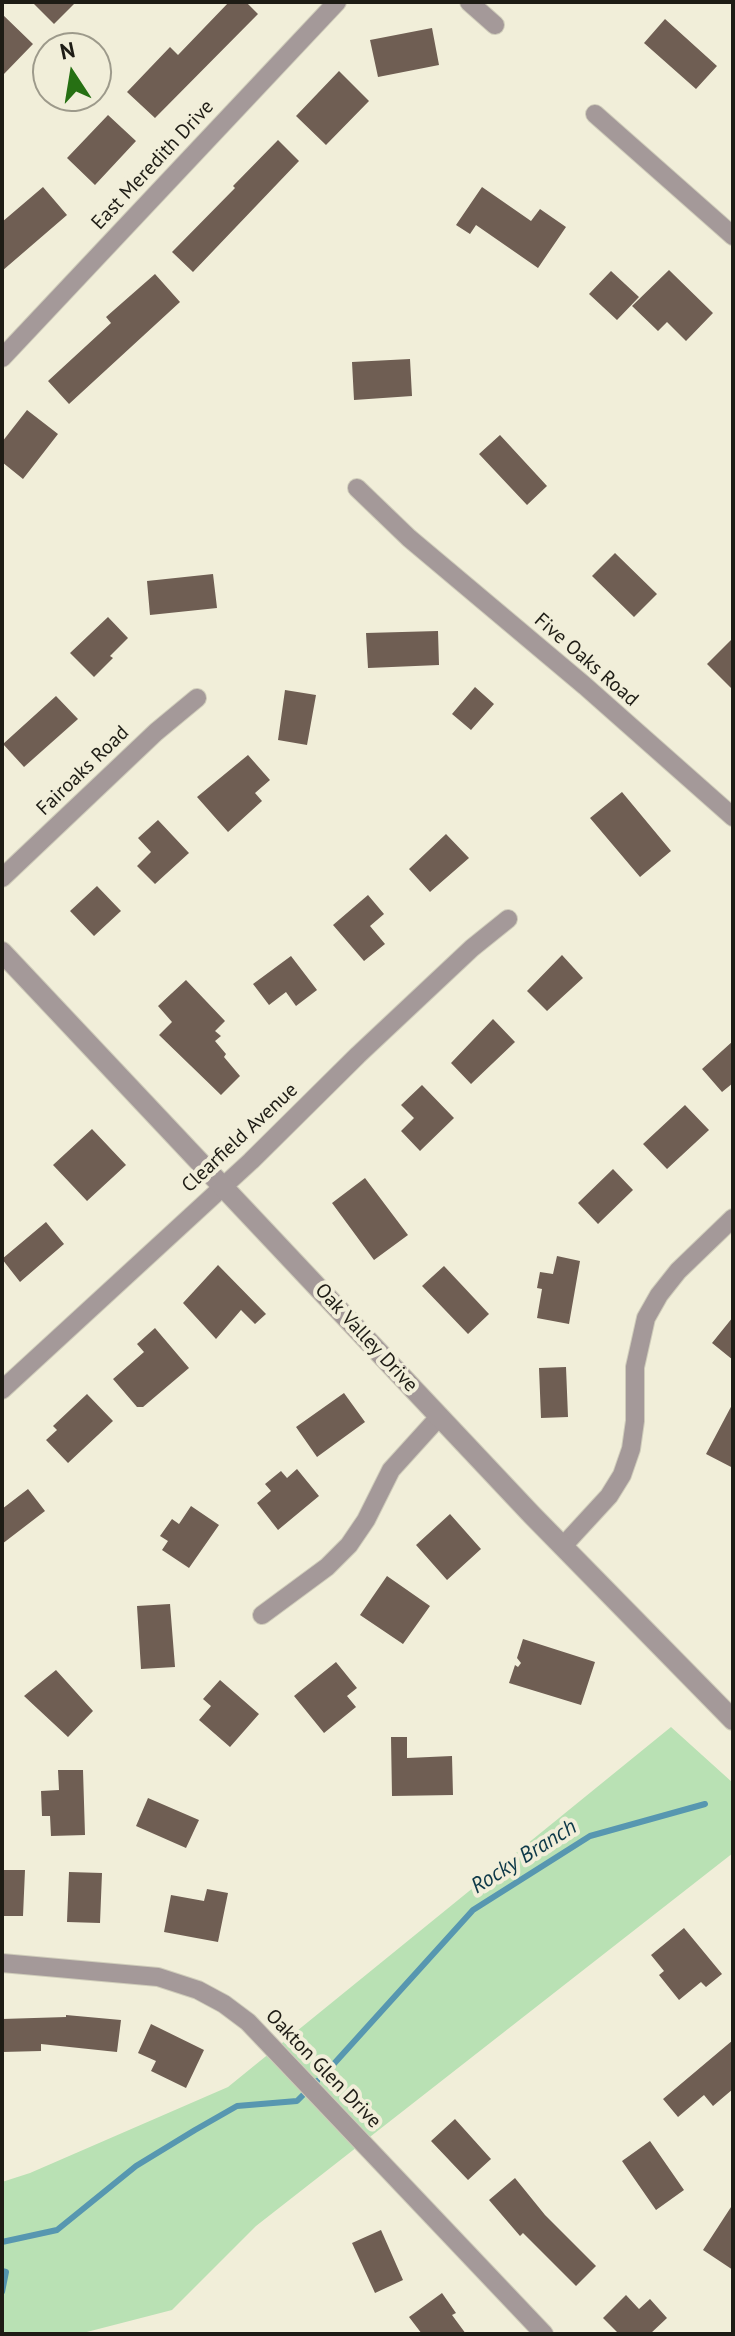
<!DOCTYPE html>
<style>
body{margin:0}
#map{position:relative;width:735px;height:2336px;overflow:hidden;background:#f1eed9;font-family:"PT Sans",sans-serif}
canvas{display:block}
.frame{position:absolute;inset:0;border:4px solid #1e1c15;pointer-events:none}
.north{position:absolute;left:32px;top:32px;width:80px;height:80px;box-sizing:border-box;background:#f1eed9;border:2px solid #9d9a8b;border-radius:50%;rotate:348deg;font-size:22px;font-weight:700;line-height:32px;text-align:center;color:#1e1c15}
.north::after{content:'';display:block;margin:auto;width:28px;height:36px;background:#267013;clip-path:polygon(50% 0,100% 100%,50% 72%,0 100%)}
</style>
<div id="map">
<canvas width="735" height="2336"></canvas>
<div class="frame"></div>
<div class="north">N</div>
</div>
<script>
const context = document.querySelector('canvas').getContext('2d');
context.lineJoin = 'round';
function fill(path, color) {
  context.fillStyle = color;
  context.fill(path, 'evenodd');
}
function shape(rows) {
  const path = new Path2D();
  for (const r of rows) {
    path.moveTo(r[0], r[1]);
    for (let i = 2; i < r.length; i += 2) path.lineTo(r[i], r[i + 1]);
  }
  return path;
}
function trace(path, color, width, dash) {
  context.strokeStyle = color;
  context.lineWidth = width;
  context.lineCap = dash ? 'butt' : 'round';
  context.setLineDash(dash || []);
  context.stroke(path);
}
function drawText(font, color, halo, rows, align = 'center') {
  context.font = font + ' "PT Sans",sans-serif';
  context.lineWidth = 8;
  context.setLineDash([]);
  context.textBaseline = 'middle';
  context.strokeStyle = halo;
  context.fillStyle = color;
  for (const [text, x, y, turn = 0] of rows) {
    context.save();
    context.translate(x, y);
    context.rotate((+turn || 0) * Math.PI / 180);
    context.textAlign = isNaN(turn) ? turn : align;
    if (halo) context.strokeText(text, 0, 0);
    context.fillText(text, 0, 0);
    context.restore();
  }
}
fill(shape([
 [671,1727,733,1783,733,1853,256,2226,172,2310,79,2334,2,2334,2,2182,30,2173,228,2087]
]), '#b9e1b4');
trace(shape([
 [331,2067,473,1910,590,1836,705,1804],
 [2,2242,57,2230,136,2166,195,2130,237,2106,297,2101,317,2081],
 [2,2271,6,2272,2,2292]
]), '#5797b0', 6);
fill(shape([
 [32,2,76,2,54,24],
 [229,2,246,2,258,14,155,118,127,92,170,47,178,55],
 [2,14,33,44,2,76],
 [665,19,717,66,696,89,644,43],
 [432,28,439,65,378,77,370,40],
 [339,71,369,101,326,145,296,116],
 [108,115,136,141,95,185,67,158],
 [278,140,299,161,193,272,172,252,235,188,233,186],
 [43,187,67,215,2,271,2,222],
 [482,187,531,221,540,209,566,227,538,268,476,225,470,234,456,225],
 [669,270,713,313,686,341,667,322,658,331,632,306],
 [611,271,639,297,617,320,589,294],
 [155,274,180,302,69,404,48,381,111,323,106,317],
 [410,359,412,396,354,400,352,362],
 [27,410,58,434,23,479,2,462,2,442],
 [500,435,547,486,527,505,479,454],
 [615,553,657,594,634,617,592,576],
 [213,574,217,608,150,615,147,581],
 [108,617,128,638,110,656,113,658,94,677,70,653],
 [438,631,439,665,368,668,366,633],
 [733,638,733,690,707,664],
 [475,687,494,704,471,730,452,714],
 [285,690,316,695,307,745,278,740],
 [56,696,78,719,24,767,3,744],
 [248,755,270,780,255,793,262,801,228,832,197,797],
 [622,792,671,851,640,877,590,818],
 [158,820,189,853,155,884,137,866,151,852,138,838],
 [446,834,469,858,430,892,409,869],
 [97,886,121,911,94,936,70,911],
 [368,895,384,914,370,926,385,944,364,961,333,925],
 [562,955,583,978,547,1011,527,991],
 [291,956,317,990,296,1006,286,992,269,1005,253,984],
 [186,980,225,1021,215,1031,221,1036,215,1041,226,1054,224,1057,240,1076,221,1095,159,1035,172,1022,158,1006],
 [493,1019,515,1042,471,1084,451,1063],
 [733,1041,733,1083,722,1092,702,1069],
 [422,1085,454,1118,420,1151,401,1131,414,1118,401,1105],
 [685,1105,709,1130,667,1169,643,1144],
 [92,1129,126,1165,87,1201,53,1165],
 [613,1169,633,1190,598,1224,578,1203],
 [365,1178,408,1235,374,1260,332,1203],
 [46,1222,64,1244,20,1282,2,1259],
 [557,1256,580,1261,569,1324,537,1318,542,1289,537,1288,540,1272,553,1274],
 [218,1265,266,1314,255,1324,241,1310,216,1339,183,1303],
 [444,1266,489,1314,468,1334,422,1286],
 [733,1317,733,1360,712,1343],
 [155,1328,189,1368,143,1407,137,1407,113,1379,144,1352,137,1344],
 [566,1367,568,1417,541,1418,539,1368],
 [344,1393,365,1422,317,1457,296,1427],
 [87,1394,113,1421,68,1463,46,1440,57,1430,53,1426],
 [733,1403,733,1468,706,1454],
 [297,1469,319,1496,278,1530,257,1503,271,1491,265,1484,281,1471,287,1478],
 [28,1489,45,1511,2,1544,2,1509],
 [191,1506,219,1525,189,1568,162,1550,168,1541,160,1536,172,1519,179,1524],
 [450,1514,481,1549,447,1580,416,1545],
 [387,1576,430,1606,403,1644,360,1615],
 [170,1604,175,1667,141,1669,137,1606],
 [523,1639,595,1662,581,1705,509,1683,515,1665,518,1667,521,1663,517,1658],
 [336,1662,357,1688,347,1696,356,1707,324,1733,294,1696],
 [56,1670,93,1711,68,1737,24,1696],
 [220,1680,259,1714,230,1747,199,1720,211,1706,203,1699],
 [391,1737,407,1737,407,1758,452,1756,453,1795,392,1796],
 [58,1770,83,1770,85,1835,51,1836,50,1816,42,1816,41,1791,59,1790],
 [148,1798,199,1820,186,1848,136,1826],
 [2,1870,25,1870,23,1916,2,1916],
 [69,1872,102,1873,100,1923,67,1922],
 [207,1889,228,1893,218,1942,164,1932,171,1895,204,1901],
 [684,1928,722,1974,706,1987,701,1982,679,2000,659,1975,664,1971,651,1955],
 [66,2015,121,2020,117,2052,41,2044,41,2051,2,2052,2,2019,66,2017],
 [151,2024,204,2050,186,2088,151,2071,156,2061,138,2053],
 [733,2040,733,2089,713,2106,704,2095,678,2117,663,2099],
 [455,2119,491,2159,468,2180,431,2141],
 [650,2141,684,2190,656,2210,622,2161],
 [515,2178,545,2215,596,2266,576,2286,523,2233,520,2236,489,2200],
 [733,2204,733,2270,703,2250],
 [381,2230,403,2280,375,2293,352,2243],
 [442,2293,456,2313,452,2315,466,2334,422,2334,409,2317],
 [626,2295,639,2309,650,2299,667,2318,650,2334,619,2334,603,2318]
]), '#6f5e53');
const minor = shape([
 [469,2,495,25],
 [595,114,733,236],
 [2,358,337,2],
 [357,488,409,538,585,686,733,817],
 [2,878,156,732,197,698],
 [2,1390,251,1161,358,1055,472,948,508,919],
 [563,1546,609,1496,622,1475,631,1449,635,1421,635,1367,646,1318,659,1295,678,1271,733,1218],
 [262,1615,327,1567,349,1545,366,1520,391,1470,439,1417],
 [2,1963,158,1977,198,1990,224,2004,248,2022,544,2334]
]);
const tertiary = shape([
 [2,952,532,1515,733,1720]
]);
trace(minor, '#cfccba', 20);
trace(tertiary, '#cfccba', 22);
trace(minor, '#a49999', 18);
trace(tertiary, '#a49999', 20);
drawText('20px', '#1e1c15', '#f1eed9', [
 ["East Meredith Drive",153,165,-47],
 ["Five Oaks Road",586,660,41],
 ["Fairoaks Road",83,771,-44],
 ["Clearfield Avenue",240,1138,-43],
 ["Oak Valley Drive",366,1338,47],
 ["Oakton Glen Drive",323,2069,46]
]);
drawText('italic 22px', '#0d3848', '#f1eed9', [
 ["Rocky Branch",524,1857,-32]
]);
</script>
